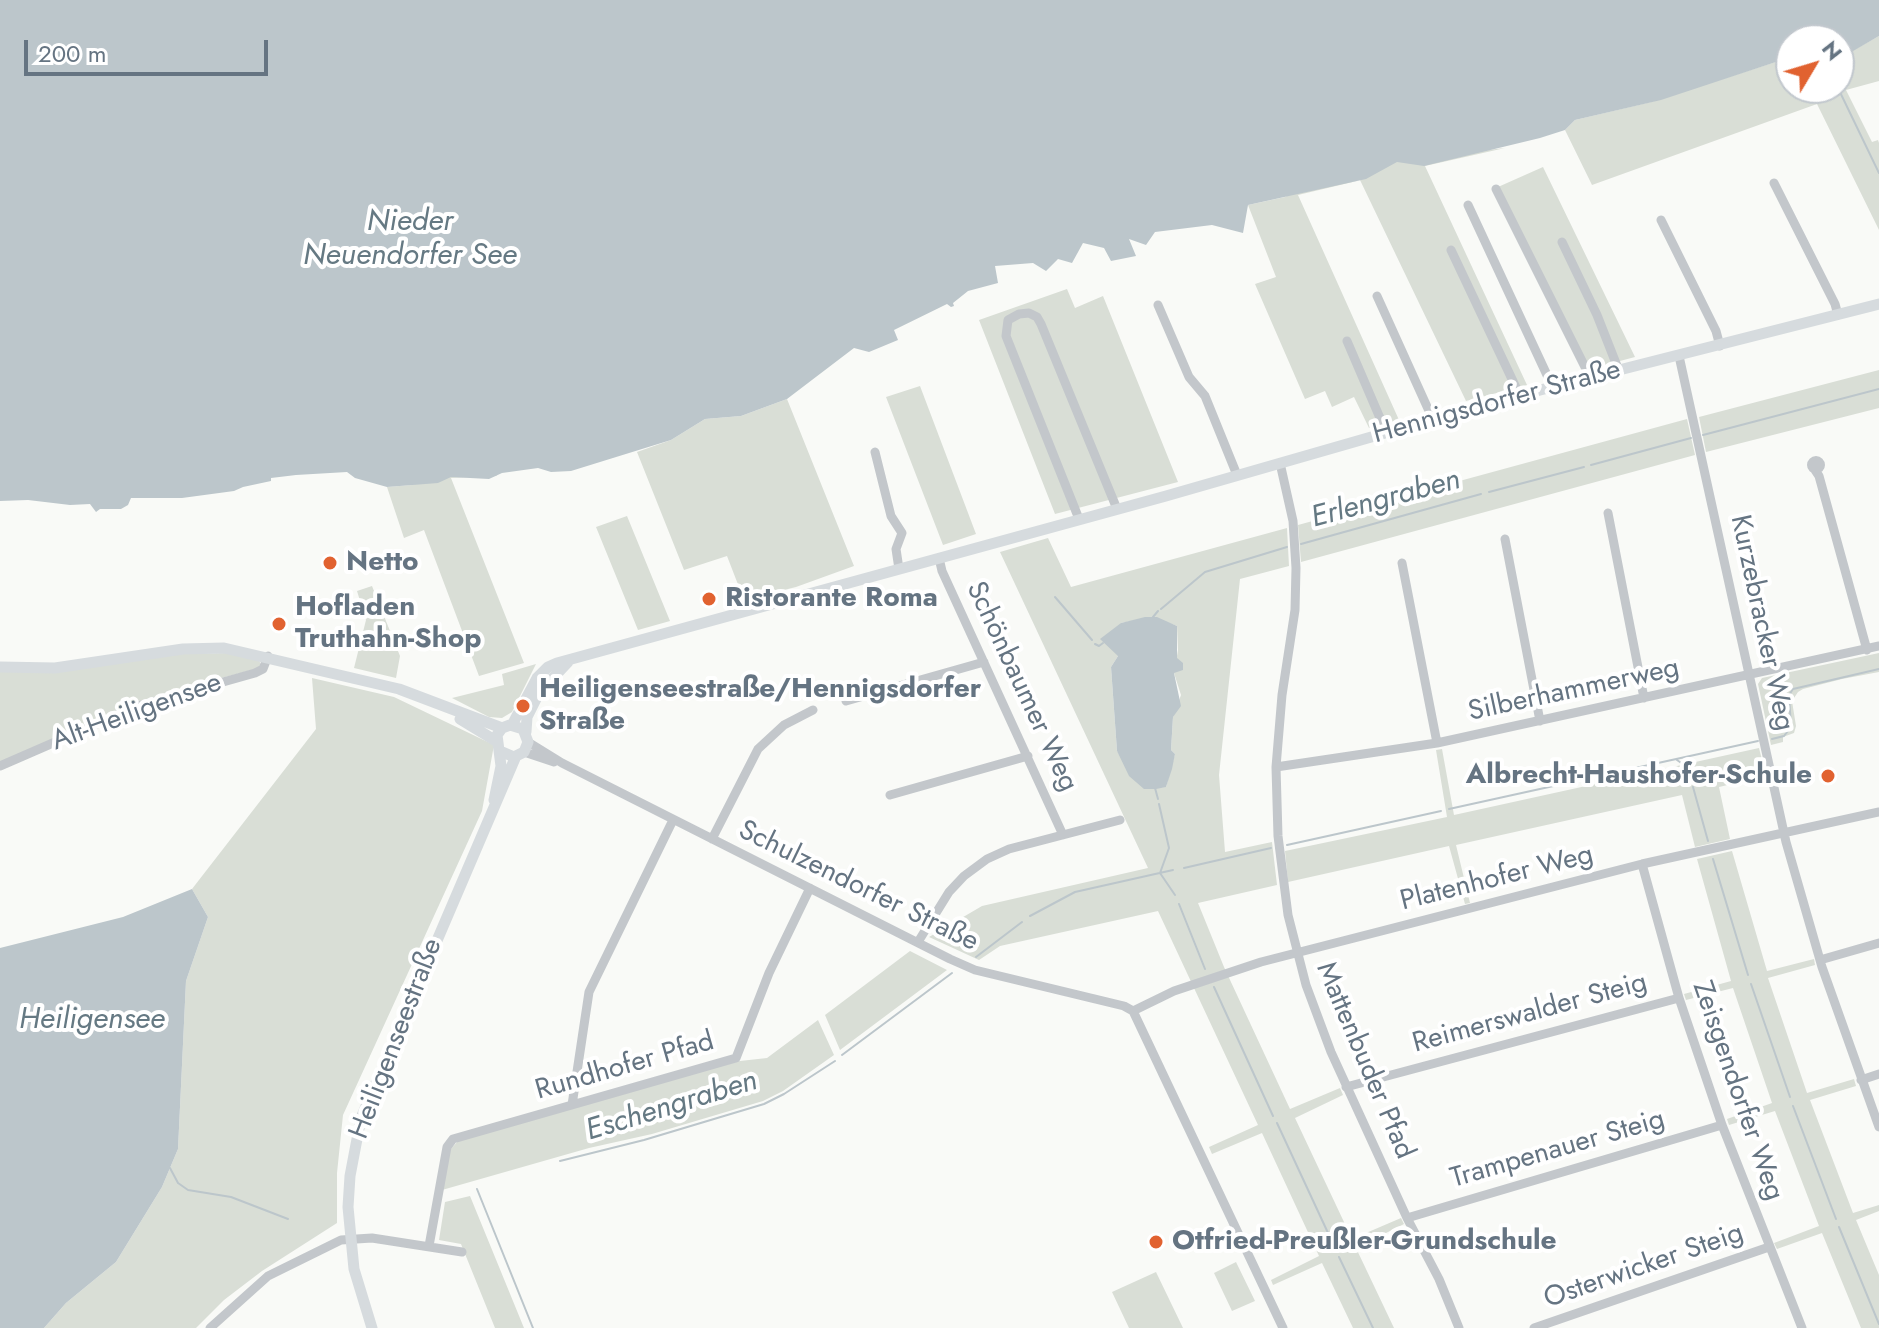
<!DOCTYPE html>
<meta charset="utf-8">
<style>
body{margin:0}
#map{position:relative;width:1879px;height:1328px;overflow:hidden;background:#f9faf7;font-family:Jost,sans-serif}
canvas{display:block}
.north{position:absolute;left:1775px;top:24px;width:80px;height:80px;box-sizing:border-box;background:#fff;border:2px solid #c1c7cd;border-radius:50%;rotate:52deg;font-size:22px;font-weight:700;line-height:32px;text-align:center;color:#657482}
.north::after{content:'';display:block;margin:auto;width:28px;height:36px;background:#e16230;clip-path:polygon(50% 0,100% 100%,50% 72%,0 100%)}
.scale{position:absolute;left:24px;top:40px;width:244px;height:36px;box-sizing:border-box;border:4px solid #657482;border-top:0;padding-left:10px;font-size:24px;line-height:28px;white-space:nowrap;color:#657482;-webkit-text-stroke:6px #fff;paint-order:stroke}
</style>
<div id="map">
<canvas width="1879" height="1328"></canvas>
<div class="north">N</div>
<div class="scale">200 m</div>
</div>
<script>
const context = document.querySelector('canvas').getContext('2d');
context.lineJoin = 'round';
function fill(path, color) {
  context.fillStyle = color;
  context.fill(path, 'evenodd');
}
function shape(rows) {
  const path = new Path2D();
  for (const r of rows) {
    if (r.length === 3) {
      path.moveTo(r[0] + r[2], r[1]);
      path.arc(r[0], r[1], r[2], 0, 2 * Math.PI);
      continue;
    }
    path.moveTo(r[0], r[1]);
    for (let i = 2; i < r.length; i += 2) path.lineTo(r[i], r[i + 1]);
  }
  return path;
}
function trace(path, color, width, dash) {
  context.strokeStyle = color;
  context.lineWidth = width;
  context.lineCap = dash ? 'butt' : 'round';
  context.setLineDash(dash || []);
  context.stroke(path);
}
function drawText(font, color, halo, rows, align = 'center') {
  context.font = font + ' Jost,sans-serif';
  context.lineWidth = 8;
  context.setLineDash([]);
  context.textBaseline = 'middle';
  context.strokeStyle = halo;
  context.fillStyle = color;
  for (const [text, x, y, turn = 0] of rows) {
    context.save();
    context.translate(x, y);
    context.rotate((+turn || 0) * Math.PI / 180);
    context.textAlign = isNaN(turn) ? turn : align;
    if (halo) context.strokeText(text, 0, 0);
    context.fillText(text, 0, 0);
    context.restore();
  }
}
fill(shape([
 [1879,36,1879,81,1846,90,1872,142,1878,140,1879,143,1879,230,1817,104,1592,185,1565,130,1575,120,1651,102,1791,57,1791,88,1839,88,1839,58],
 [1505,148,1425,166,1527,385,1466,401,1360,180,1365,178,1363,164],
 [1543,167,1635,357,1586,370,1498,187],
 [1357,181,1298,195,1399,420,1369,428,1354,397,1332,407,1325,391,1305,399,1255,284,1276,277,1248,205,1285,197,1307,185],
 [1067,289,1075,308,1103,296,1178,482,1055,514,979,320],
 [1879,370,1879,408,1706,452,1699,417],
 [920,386,976,534,943,545,886,397],
 [787,399,854,566,796,587,744,600,727,556,684,570,637,452,671,440,705,419,741,416],
 [1687,419,1695,455,1301,562,1298,525],
 [486,461,497,476,451,478,524,663,479,676,424,530,404,538,387,487,412,485],
 [627,516,670,621,638,630,596,527],
 [1287,528,1289,566,1240,579,1219,775,1225,852,1272,842,1277,885,1198,903,1224,967,1290,1109,1340,1088,1343,1095,1295,1118,1352,1239,1401,1218,1404,1224,1356,1248,1394,1328,1353,1328,1322,1263,1273,1285,1271,1280,1319,1256,1262,1133,1212,1154,1209,1147,1258,1125,1158,911,1000,946,979,960,929,937,982,906,1148,868,1000,552,1048,538,1071,587],
 [1153,617,1177,626,1178,650,1174,673,1181,695,1173,717,1171,750,1175,754,1166,787,1144,788,1117,751,1111,667,1118,656,1121,623],
 [372,586,400,656,396,678,354,668,366,620,357,591],
 [229,653,259,660,261,665,259,668,203,683,0,764,0,672,179,654],
 [1879,653,1879,672,1842,679,1803,689,1798,692,1792,701,1796,726,1794,733,1783,737,1783,742,1771,745,1758,684,1762,678],
 [536,664,512,712,502,718,489,717,452,698,504,685,502,674],
 [312,678,394,697,494,745,482,811,343,1115,337,1173,337,1223,262,1271,224,1300,196,1328,44,1328,66,1303,116,1262,162,1187,178,1149,186,981,208,917,192,889,316,729],
 [1759,748,1766,776,1719,787,1730,839,1695,847,1682,795,1456,845,1470,903,1465,904,1449,846,1288,882,1285,851,1447,817,1436,750,1442,749,1454,815],
 [1732,851,1767,971,1814,959,1815,965,1768,978,1807,1093,1854,1079,1856,1086,1810,1100,1853,1213,1879,1205,1879,1211,1856,1220,1879,1275,1879,1328,1861,1328,1822,1233,1777,1249,1774,1243,1819,1226,1775,1111,1729,1125,1727,1119,1772,1103,1733,988,1686,1000,1684,994,1731,981,1697,859],
 [910,951,947,970,840,1050,825,1015],
 [818,1020,834,1055,783,1091,763,1101,652,1134,589,1148,442,1190,449,1151,459,1140,731,1062,767,1058],
 [470,1196,524,1328,495,1328,461,1244,439,1240,445,1202],
 [1236,1262,1255,1301,1232,1311,1214,1273],
 [1156,1272,1183,1328,1129,1328,1112,1292]
]), '#d9ded6');
fill(shape([
 [0,0,1879,0,1879,36,1841,58,1839,40,1791,40,1791,57,1661,100,1575,120,1565,130,1540,138,1424,166,1397,162,1366,179,1248,205,1243,233,1212,225,1155,232,1146,245,1129,239,1136,256,1111,261,1104,248,1083,243,1072,263,1058,259,1046,271,1033,263,995,266,998,283,968,291,953,303,954,306,951,307,947,304,894,330,898,340,869,352,854,348,787,399,741,416,705,419,671,440,571,471,551,472,538,468,502,473,489,479,451,477,438,483,387,487,355,478,347,472,296,475,271,478,271,481,243,487,234,491,182,498,131,498,128,505,121,509,100,509,96,512,90,504,70,505,28,500,0,501],
 [1145,617,1157,617,1177,626,1177,658,1183,663,1183,670,1174,673,1181,706,1173,717,1171,750,1175,754,1172,769,1166,787,1156,789,1144,789,1129,776,1117,751,1111,667,1118,656,1100,639,1121,623],
 [192,889,208,917,186,981,178,1149,162,1187,116,1262,66,1303,44,1328,0,1328,0,948,123,917]
]), '#bcc6cb');
trace(shape([
 [1838,88,1879,173],
 [1703,435,1879,389],
 [1591,465,1691,438],
 [1489,492,1584,467],
 [1301,544,1481,494],
 [1055,597,1092,640],
 [1161,609,1205,572,1287,547],
 [1153,617,1158,611],
 [1095,644,1099,646,1103,643],
 [1772,739,1784,736,1791,727,1789,695,1793,689,1879,669],
 [1677,760,1684,765,1690,778],
 [1693,787,1708,841],
 [1155,788,1158,799],
 [1159,804,1169,848,1160,873,1175,895],
 [1449,809,1758,741],
 [1287,845,1441,811],
 [1713,859,1748,975],
 [1184,868,1271,848],
 [1179,904,1205,969],
 [1030,916,1075,892,1173,870],
 [976,957,1022,922],
 [1751,984,1790,1097],
 [1214,987,1273,1116],
 [842,1055,952,973],
 [1793,1106,1836,1219],
 [1277,1123,1335,1248],
 [560,1161,644,1140,764,1104,784,1094,835,1061],
 [170,1168,178,1183,188,1190,231,1197,288,1219],
 [477,1189,533,1328],
 [1839,1227,1879,1324],
 [1339,1257,1373,1328]
]), '#bcc6cb', 2);
trace(shape([
 [1774,183,1835,304,1838,315],
 [1496,189,1591,379],
 [1468,205,1553,388],
 [1661,220,1716,331,1720,346],
 [1562,242,1597,315,1619,371],
 [1451,250,1520,396],
 [1377,296,1429,411,1431,421],
 [1158,305,1189,377,1205,396,1237,475],
 [1347,341,1386,432],
 [1679,356,1786,842,1822,967,1879,1127],
 [875,452,891,516,902,533,896,549,899,569],
 [1816,465,4.5],
 [1280,463,1293,521,1296,568,1295,610,1282,695,1276,767,1278,836,1288,915,1306,985,1331,1052,1407,1218,1439,1279,1459,1328],
 [1815,470,1819,476,1867,650],
 [1608,513,1644,698],
 [1079,519,1006,336,1008,320,1019,314,1029,313,1037,317,1041,324,1117,509],
 [1505,539,1540,721],
 [939,558,942,571,1063,835],
 [1402,563,1437,743],
 [846,701,984,662],
 [528,742,562,763,950,959,975,970,1124,1006,1133,1011,1283,1328],
 [524,752,554,762],
 [0,766,138,706,255,673,263,669,268,656],
 [1276,767,1437,743,1879,646],
 [890,795,1028,756],
 [712,839,758,749,784,725,813,710],
 [1642,864,1679,998,1722,1125,1802,1328],
 [918,942,949,892,964,876,987,859,1009,849,1120,820],
 [1820,960,1879,943],
 [1133,1011,1174,991,1261,962,1642,864,1879,812],
 [1861,1080,1879,1074],
 [1346,1087,1679,998],
 [572,1105,589,992,673,820],
 [1407,1218,1722,1125],
 [429,1246,447,1147,453,1139,736,1058,769,973,810,888],
 [210,1328,268,1276,341,1240,372,1238,462,1252],
 [1534,1328,1769,1247]
]), '#c3c7cb', 9);
trace(shape([
 [0,667,55,668,183,649,224,648,399,689,502,728],
 [460,719,496,741],
 [512,725,537,678,548,667,557,663,1166,496,1493,402,1879,304],
 [526,732,527,717,539,693,568,662],
 [494,800,501,766,497,735,502,728,510,725,523,729,528,742,524,752,514,757,500,751],
 [372,1328,354,1269,348,1207,350,1176,361,1118,516,756]
]), '#d6dbde', 11);
for (const [x, y, r, color] of [
 [330,563,8,"#e16230"],
 [709,599,8,"#e16230"],
 [279,624,8,"#e16230"],
 [523,706,8,"#e16230"],
 [1828,776,8,"#e16230"],
 [1156,1242,8,"#e16230"]
]) {
  const dot = new Path2D();
  dot.arc(x, y, r, 0, 2 * Math.PI);
  context.fillStyle = color;
  context.fill(dot);
  trace(dot, '#fff', 3);
}
drawText('28px', '#657482', '#fff', [
 ["Hennigsdorfer Straße",1497,403,-15],
 ["Kurzebracker Weg",1761,623,78],
 ["Schönbaumer Weg",1021,687,65],
 ["Silberhammerweg",1574,691,-12],
 ["Alt-Heiligensee",137,713,-20],
 ["Platenhofer Weg",1497,879,-14],
 ["Schulzendorfer Straße",858,887,26],
 ["Reimerswalder Steig",1530,1014,-15],
 ["Heiligenseestraße",397,1039,-69],
 ["Mattenbuder Pfad",1364,1061,67],
 ["Rundhofer Pfad",625,1067,-16],
 ["Zeisgendorfer Weg",1737,1091,71],
 ["Trampenauer Steig",1558,1150,-16],
 ["Osterwicker Steig",1644,1267,-19]
]);
drawText('bold 28px', '#657482', '#fff', [
 ["Netto",346,563],
 ["Ristorante Roma",725,599],
 ["Hofladen",295,608],
 ["Truthahn-Shop",295,640],
 ["Heiligenseestraße/Hennigsdorfer",539,690],
 ["Straße",539,722],
 ["Albrecht-Haushofer-Schule",1812,776,"right"],
 ["Otfried-Preußler-Grundschule",1172,1242]
], 'left');
drawText('italic 30px', '#657983', '#fff', [
 ["Nieder",410,223],
 ["Neuendorfer See",410,257],
 ["Erlengraben",1386,500,-15],
 ["Heiligensee",92,1021],
 ["Eschengraben",672,1107,-17]
]);
</script>
